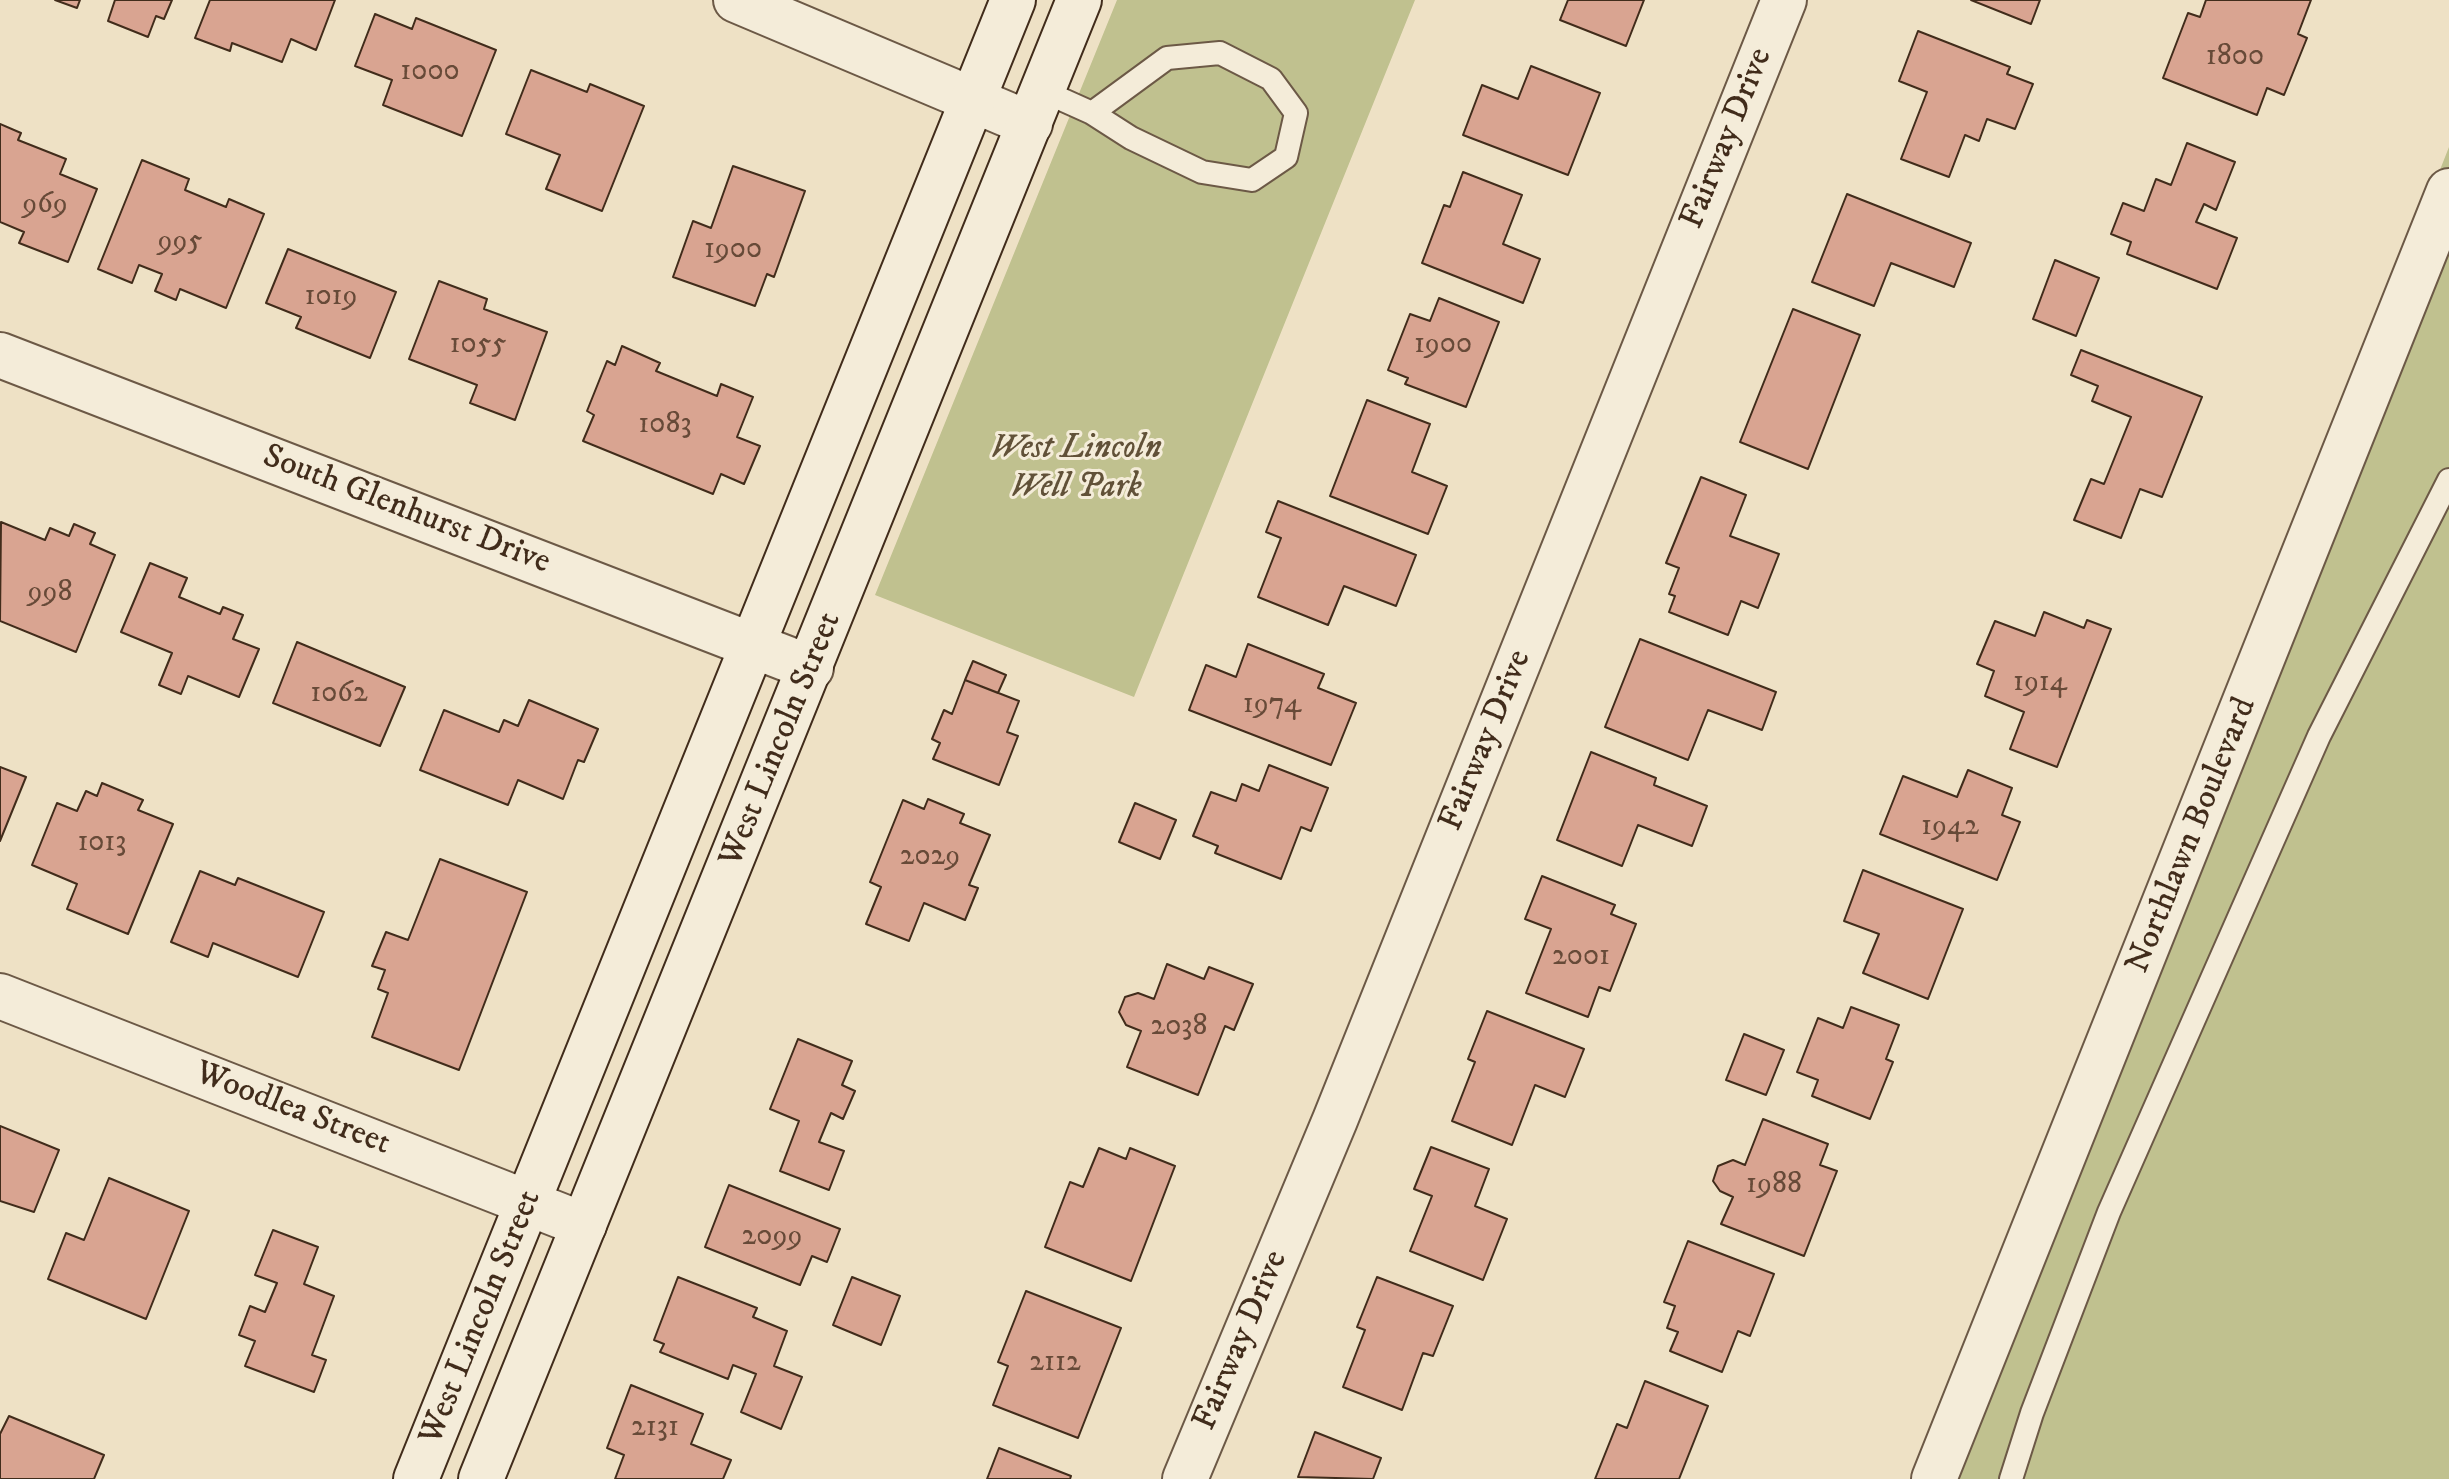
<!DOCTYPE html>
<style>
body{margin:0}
canvas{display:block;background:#eee1c5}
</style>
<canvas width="2449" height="1479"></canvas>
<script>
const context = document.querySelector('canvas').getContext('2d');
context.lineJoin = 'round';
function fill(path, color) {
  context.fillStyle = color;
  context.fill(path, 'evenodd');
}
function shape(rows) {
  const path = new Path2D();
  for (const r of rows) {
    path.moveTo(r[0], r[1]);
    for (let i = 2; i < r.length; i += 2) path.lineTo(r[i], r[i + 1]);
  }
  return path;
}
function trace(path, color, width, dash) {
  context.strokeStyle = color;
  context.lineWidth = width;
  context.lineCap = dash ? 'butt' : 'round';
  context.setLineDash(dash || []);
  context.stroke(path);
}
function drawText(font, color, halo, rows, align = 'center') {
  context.font = font + ' "IM FELL DW Pica",serif';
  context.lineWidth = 6;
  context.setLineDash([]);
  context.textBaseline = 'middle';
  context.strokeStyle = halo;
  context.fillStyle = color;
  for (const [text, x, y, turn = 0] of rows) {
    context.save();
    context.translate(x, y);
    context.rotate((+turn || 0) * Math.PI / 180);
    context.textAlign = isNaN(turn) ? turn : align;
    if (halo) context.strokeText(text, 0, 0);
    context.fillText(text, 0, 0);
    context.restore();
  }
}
fill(shape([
 [1117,0,1415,0,1134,697,875,595],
 [2449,147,2449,1479,1923,1479]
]), '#c0c18f');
const building = shape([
 [55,0,80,0,77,8,55,0],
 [115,0,172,0,164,19,156,16,148,37,108,21,115,0],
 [210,0,335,0,316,50,291,39,282,62,232,43,230,51,195,38,210,0],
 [1568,0,1644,0,1626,46,1560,20,1568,0],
 [1971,0,2040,0,2031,24,1971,0],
 [2206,0,2311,0,2298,34,2307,38,2284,95,2267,88,2257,115,2163,78,2188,13,2200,17,2206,0],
 [375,14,412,29,416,18,496,50,462,136,383,105,392,80,355,66,375,14],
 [1918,31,2010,67,2007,74,2033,84,2015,129,1987,119,1979,141,1965,135,1949,177,1901,159,1927,92,1899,81,1918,31],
 [1531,66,1600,93,1568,175,1463,135,1482,85,1518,99,1531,66],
 [531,70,587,92,590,84,644,106,602,211,546,189,560,155,506,134,531,70],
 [0,124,21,133,18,140,66,159,60,174,97,189,68,262,19,243,24,232,0,222,0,124],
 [2187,143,2235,162,2216,210,2204,204,2196,222,2237,238,2217,289,2127,254,2131,242,2111,234,2123,203,2144,211,2156,179,2171,185,2187,143],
 [142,160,189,179,185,190,226,207,229,199,264,214,226,308,180,289,176,300,155,291,162,274,139,265,132,283,98,269,142,160],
 [733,166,805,191,774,277,767,274,755,306,673,277,693,221,711,228,733,166],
 [1463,172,1522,195,1503,244,1540,259,1523,303,1422,263,1444,205,1450,207,1463,172],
 [1847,194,1971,243,1954,287,1891,263,1874,306,1812,282,1847,194],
 [288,249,396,292,370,358,296,328,301,317,266,303,288,249],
 [2055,260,2099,278,2076,336,2033,319,2055,260],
 [439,281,487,299,484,309,547,332,515,420,470,403,477,385,409,359,439,281],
 [1439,298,1499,322,1466,407,1405,384,1408,378,1388,370,1410,314,1430,321,1439,298],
 [1793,309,1860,335,1808,469,1740,442,1793,309],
 [622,346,660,363,656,371,717,396,721,384,753,397,737,437,760,446,744,484,721,474,713,494,583,441,594,415,587,411,607,361,615,365,622,346],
 [2081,350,2202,397,2162,497,2140,489,2121,538,2074,520,2091,479,2104,484,2131,417,2092,401,2098,386,2071,375,2081,350],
 [1367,400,1430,424,1412,472,1447,486,1428,534,1330,496,1367,400],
 [1701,477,1746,495,1730,536,1779,554,1758,608,1741,601,1728,635,1669,612,1675,596,1669,594,1679,568,1666,563,1701,477],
 [1278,501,1416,555,1396,606,1344,586,1328,625,1258,597,1281,538,1266,532,1278,501],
 [1,522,45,540,50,528,69,536,74,524,95,533,90,544,115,555,76,652,0,621,1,522],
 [150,563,187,578,179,597,220,614,223,607,243,615,233,639,259,649,239,697,188,676,181,694,159,685,172,653,121,632,150,563],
 [2044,612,2084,628,2087,620,2111,629,2057,767,2010,749,2024,712,1985,696,1994,671,1977,664,1995,621,2035,636,2044,612],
 [1640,639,1776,692,1762,730,1708,710,1688,760,1605,727,1640,639],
 [297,642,405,687,380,746,273,703,297,642],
 [1248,644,1324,674,1318,688,1356,703,1331,765,1189,710,1206,665,1236,677,1248,644],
 [973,661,1006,675,998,693,965,680,973,661],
 [965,680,1019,701,1007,732,1018,736,999,785,933,759,940,743,932,739,944,710,952,714,965,680],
 [529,700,598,729,584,762,578,760,563,799,518,780,508,805,420,770,444,710,499,732,504,720,518,726,529,700],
 [1591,752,1656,778,1654,785,1707,806,1692,846,1638,825,1622,866,1557,840,1591,752],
 [1269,765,1328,788,1311,831,1301,827,1281,879,1215,853,1218,846,1193,836,1211,792,1236,801,1242,784,1259,791,1269,765],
 [0,767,26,777,0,841,0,767],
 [1968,770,2012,788,2002,815,2020,822,1997,880,1880,834,1903,776,1957,797,1968,770],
 [102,783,143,800,138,810,173,824,128,934,67,909,77,884,32,865,57,803,77,811,86,791,97,796,102,783],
 [928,799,964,814,960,823,990,835,969,885,978,888,965,920,924,903,909,941,866,924,881,887,870,882,903,800,924,809,928,799],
 [1135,803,1176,820,1160,859,1119,842,1135,803],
 [440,859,527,892,459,1070,372,1037,388,993,378,989,385,970,372,966,386,932,408,940,440,859],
 [1863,870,1963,909,1928,999,1863,973,1879,934,1844,921,1863,870],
 [200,871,235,885,238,878,324,912,298,977,213,943,208,957,171,942,200,871],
 [1542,876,1615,905,1611,914,1636,924,1610,991,1599,987,1588,1017,1526,993,1551,929,1525,919,1542,876],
 [1167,964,1204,979,1209,967,1253,984,1234,1030,1225,1026,1198,1095,1127,1067,1141,1031,1126,1025,1119,1012,1125,997,1138,993,1154,999,1167,964],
 [1851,1007,1899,1025,1886,1059,1893,1062,1870,1119,1812,1096,1818,1080,1797,1072,1818,1018,1843,1028,1851,1007],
 [1487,1011,1584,1049,1565,1097,1535,1085,1512,1145,1452,1121,1475,1062,1468,1059,1487,1011],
 [1744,1034,1784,1050,1766,1095,1726,1080,1744,1034],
 [798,1039,852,1061,842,1085,855,1091,843,1119,831,1113,819,1142,844,1151,829,1190,780,1171,799,1121,770,1109,798,1039],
 [1763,1119,1828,1144,1820,1165,1837,1171,1804,1256,1721,1224,1733,1197,1720,1191,1713,1181,1718,1166,1733,1160,1745,1165,1763,1119],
 [0,1126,59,1150,34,1212,0,1201,0,1126],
 [1431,1147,1489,1169,1475,1206,1507,1219,1483,1280,1410,1251,1432,1196,1414,1189,1431,1147],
 [1099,1148,1126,1159,1130,1148,1175,1166,1131,1281,1045,1247,1070,1182,1083,1187,1099,1148],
 [109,1178,189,1211,146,1319,48,1279,66,1233,84,1240,109,1178],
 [729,1185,840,1229,827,1262,812,1256,800,1285,705,1247,729,1185],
 [273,1230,318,1247,304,1284,334,1296,312,1355,326,1360,314,1392,245,1366,255,1341,239,1335,250,1306,265,1312,277,1283,255,1275,273,1230],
 [1688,1241,1774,1274,1750,1336,1738,1331,1722,1372,1670,1351,1678,1332,1667,1328,1675,1306,1664,1302,1688,1241],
 [678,1277,757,1308,753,1317,787,1331,774,1366,802,1377,781,1429,741,1412,756,1374,733,1365,728,1379,660,1352,664,1344,654,1340,678,1277],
 [852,1277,900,1296,881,1345,833,1325,852,1277],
 [1377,1277,1453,1306,1433,1356,1423,1353,1402,1410,1343,1387,1365,1330,1357,1327,1377,1277],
 [1026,1291,1121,1328,1078,1438,993,1405,1008,1366,998,1362,1026,1291],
 [1645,1381,1708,1406,1679,1479,1595,1479,1617,1424,1627,1428,1645,1381],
 [631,1385,703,1414,691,1444,731,1460,723,1479,615,1479,624,1455,607,1448,631,1385],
 [9,1416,104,1455,94,1479,0,1479,0,1434,9,1416],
 [1315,1432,1381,1458,1373,1479,1298,1477,1315,1432],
 [999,1448,1071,1476,1070,1479,987,1479,999,1448]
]);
fill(building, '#d9a491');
trace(building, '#412c1b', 2);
const lane = shape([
 [1043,91,1092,113,1131,138,1202,172,1252,180,1286,157,1296,113,1271,79,1220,53,1167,58,1092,113],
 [2011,1479,2032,1413,2109,1212,2319,736,2449,480]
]);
const street = shape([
 [736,0,1030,124],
 [0,355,811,668],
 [0,996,584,1225],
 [1185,1479,1335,1120,1784,0],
 [1934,1479,2449,191]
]);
const secondary = shape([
 [416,1479,1013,0],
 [481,1479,1079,0]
]);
trace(lane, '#6c5946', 26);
trace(street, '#6c5946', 48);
trace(secondary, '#412c1b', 48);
trace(lane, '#f4ecd9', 22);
trace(street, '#f4ecd9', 44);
trace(secondary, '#f4ecd9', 44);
drawText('30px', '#674a38', null, [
 ["1800",2235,58],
 ["1000",430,73],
 ["969",45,206],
 ["995",180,243],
 ["1900",733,251],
 ["1019",331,298],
 ["1055",478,346],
 ["1900",1443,346],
 ["1083",665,426],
 ["998",50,594],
 ["1914",2040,684],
 ["1062",339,695],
 ["1974",1272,706],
 ["1942",1950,828],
 ["1013",102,844],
 ["2029",930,858],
 ["2001",1581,958],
 ["2038",1179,1028],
 ["1988",1774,1186],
 ["2099",772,1238],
 ["2112",1055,1364],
 ["2131",655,1429]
]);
drawText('34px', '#412c1b', '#f4ecd9', [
 ["Fairway Drive",1728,139,-68],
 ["South Glenhurst Drive",406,511,21],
 ["West Lincoln Street",782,740,-68],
 ["Fairway Drive",1487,741,-68],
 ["Northlawn Boulevard",2193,836,-68],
 ["Woodlea Street",292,1110,21],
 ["West Lincoln Street",482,1318,-68],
 ["Fairway Drive",1242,1341,-67]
]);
drawText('italic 34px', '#615138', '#f4ecd9', [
 ["West Lincoln",1076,450],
 ["Well Park",1076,489]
]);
</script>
